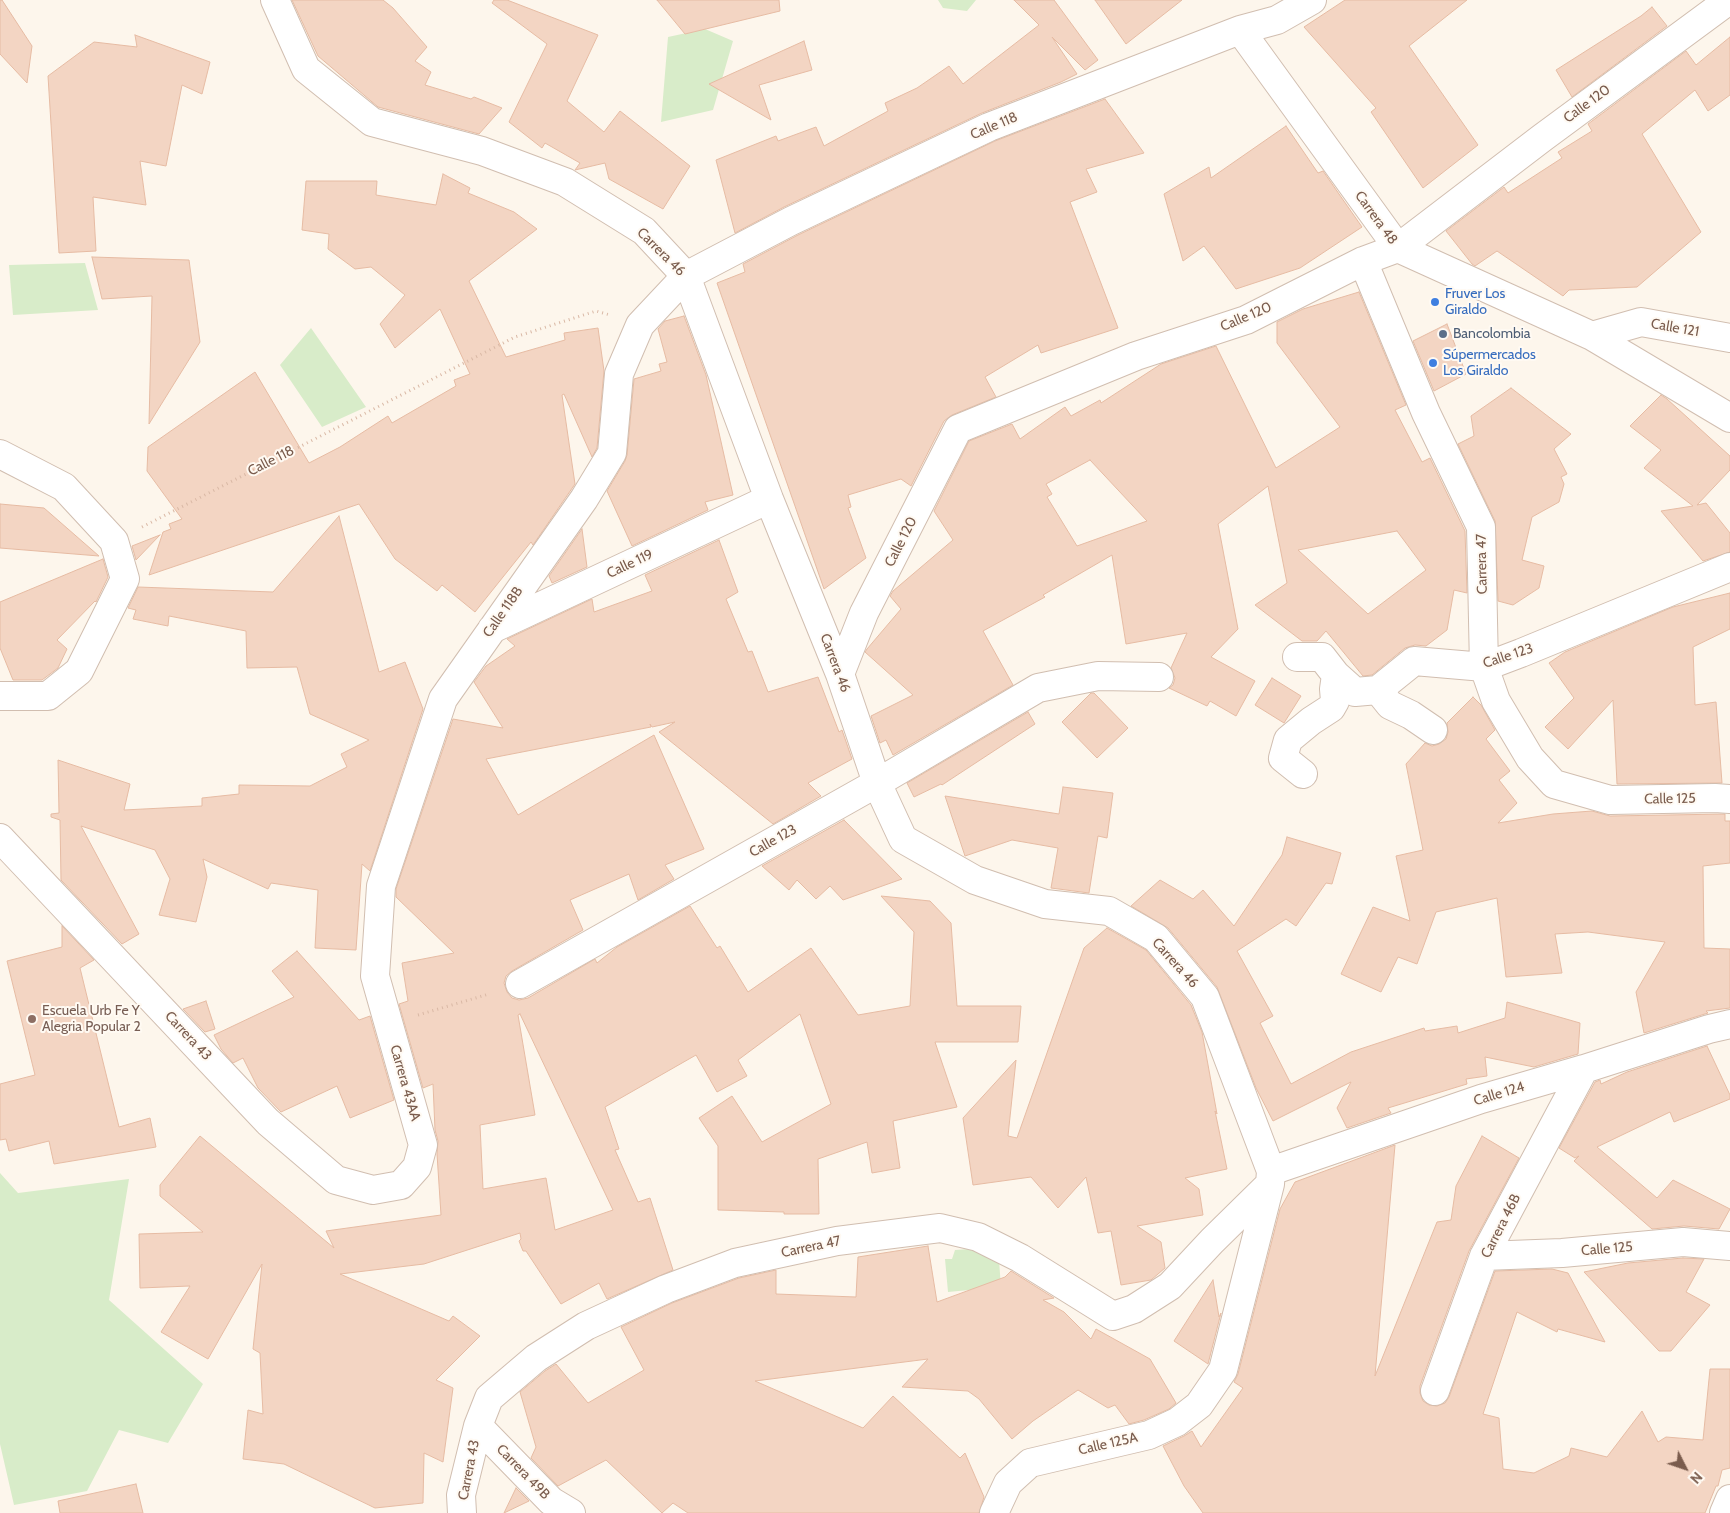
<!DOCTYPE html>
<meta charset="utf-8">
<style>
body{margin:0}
#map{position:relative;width:1730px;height:1513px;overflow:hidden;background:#fdf6ec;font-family:Cabin,sans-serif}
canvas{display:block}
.north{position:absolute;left:1660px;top:1443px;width:50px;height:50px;-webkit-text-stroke:4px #fffaf3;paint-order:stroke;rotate:131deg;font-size:14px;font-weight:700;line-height:20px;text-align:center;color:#7a5c4d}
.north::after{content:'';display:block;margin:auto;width:18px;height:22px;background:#7a5c4d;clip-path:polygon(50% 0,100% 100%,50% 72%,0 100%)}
</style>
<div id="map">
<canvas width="1730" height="1513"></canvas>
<div class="north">N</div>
</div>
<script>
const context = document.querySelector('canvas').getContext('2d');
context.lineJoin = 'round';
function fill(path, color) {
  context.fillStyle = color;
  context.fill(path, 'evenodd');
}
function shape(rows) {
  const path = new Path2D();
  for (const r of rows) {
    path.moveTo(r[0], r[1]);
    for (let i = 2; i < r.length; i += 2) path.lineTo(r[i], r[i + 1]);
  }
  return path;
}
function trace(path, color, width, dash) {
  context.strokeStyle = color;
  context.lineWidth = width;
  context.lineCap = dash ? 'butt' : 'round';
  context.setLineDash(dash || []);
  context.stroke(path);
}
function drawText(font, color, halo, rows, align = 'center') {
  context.font = font + ' Cabin,sans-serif';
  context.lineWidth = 4;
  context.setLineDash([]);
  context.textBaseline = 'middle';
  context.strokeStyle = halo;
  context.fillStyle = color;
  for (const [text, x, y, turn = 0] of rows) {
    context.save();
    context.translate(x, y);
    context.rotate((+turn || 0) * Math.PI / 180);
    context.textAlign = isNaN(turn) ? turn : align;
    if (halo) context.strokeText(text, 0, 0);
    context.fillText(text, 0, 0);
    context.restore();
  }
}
fill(shape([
 [938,0,976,0,967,11,943,8],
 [705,29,733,41,713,110,661,122,668,37],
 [85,263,98,310,13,315,9,265],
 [311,328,366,407,322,427,280,365],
 [0,1173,18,1193,129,1179,109,1300,203,1384,168,1443,119,1430,87,1491,14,1505,0,1444],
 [998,1247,1001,1287,948,1292,945,1259,952,1259,955,1250]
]), '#d8ecc9');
const building = shape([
 [0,0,2,0,32,46,27,83,0,54,0,0],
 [292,0,383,0,393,8,427,47,415,61,431,72,425,85,471,99,474,97,502,108,479,134,378,107,318,56,292,0],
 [494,0,507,0,598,35,567,101,604,132,620,111,690,166,663,209,609,179,605,163,575,170,580,163,545,143,542,148,509,122,547,44,492,3,494,0],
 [657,0,779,0,780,11,685,34,657,0],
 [1014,0,1054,0,1098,60,1085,70,1052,37,1077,74,1061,82,982,113,784,207,735,233,716,160,776,136,778,141,816,127,824,146,888,111,885,103,917,88,949,66,963,84,1039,25,1014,0],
 [1095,0,1182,0,1126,44,1095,0],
 [1345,0,1467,0,1409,46,1478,145,1423,188,1371,112,1376,108,1304,27,1345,0],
 [1652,7,1667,26,1572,97,1556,70,1641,16,1652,7],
 [135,35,210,62,202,94,182,85,166,166,140,161,146,205,93,197,96,251,59,253,48,76,94,42,137,47,135,35],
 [1730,37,1730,95,1708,111,1695,90,1642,134,1701,232,1637,287,1569,290,1563,296,1497,251,1475,266,1472,264,1446,231,1504,187,1508,193,1562,158,1558,152,1592,131,1588,124,1686,51,1696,65,1730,37],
 [804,41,812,70,759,85,771,120,709,84,804,41],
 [1105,99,1144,153,1086,169,1097,192,1070,202,1118,328,1041,353,1038,345,985,377,996,397,952,415,944,421,911,486,901,479,848,495,851,507,848,508,866,558,824,589,717,283,745,272,743,264,798,235,995,141,1105,99],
 [1286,126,1318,173,1323,171,1362,227,1300,268,1236,289,1204,246,1183,261,1164,194,1209,167,1211,178,1286,126],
 [443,174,470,188,468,193,514,212,537,229,469,281,506,357,565,340,564,333,598,328,604,371,597,448,592,457,564,394,562,395,575,484,533,545,531,542,475,612,442,585,437,591,395,559,359,504,149,575,163,532,171,529,169,524,182,519,147,471,148,447,255,372,309,463,340,447,388,416,392,423,456,386,454,380,470,374,440,309,395,348,380,324,405,295,371,267,355,269,328,249,329,234,302,230,306,181,377,181,376,195,436,205,443,174],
 [92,257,189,260,200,342,149,424,152,296,102,299,92,257],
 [1359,292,1406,405,1395,410,1422,462,1430,458,1465,531,1467,593,1454,590,1447,630,1426,646,1415,645,1405,648,1372,675,1363,676,1326,631,1317,641,1302,641,1255,605,1287,583,1268,486,1218,524,1238,629,1211,657,1255,681,1236,716,1210,701,1207,706,1169,688,1173,685,1175,678,1171,668,1187,633,1126,644,1112,555,1043,595,1045,597,983,631,1013,685,893,755,886,740,880,743,871,716,913,695,865,652,867,649,901,609,890,596,893,591,953,540,934,511,969,441,1012,424,1020,439,1065,407,1071,416,1100,400,1101,403,1161,364,1216,346,1276,468,1340,427,1277,343,1277,322,1303,309,1359,292],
 [1090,460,1147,521,1077,546,1047,497,1052,494,1046,484,1090,460],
 [1397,531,1426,570,1368,614,1298,550,1397,531],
 [684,316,706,375,733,495,705,502,708,510,632,546,607,491,625,461,627,455,634,379,661,371,659,364,667,362,658,329,665,321,684,316],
 [1447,324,1466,374,1434,391,1413,341,1447,324],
 [1511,388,1571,434,1554,449,1567,474,1561,477,1564,484,1559,502,1532,517,1522,560,1544,566,1539,588,1513,605,1498,601,1495,521,1458,444,1474,436,1471,416,1511,388],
 [1661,395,1667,399,1730,456,1730,470,1697,505,1706,503,1730,533,1730,552,1703,561,1661,511,1693,506,1644,468,1661,450,1630,426,1661,395],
 [0,504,44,508,99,556,0,548,0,504],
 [339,516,379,672,405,662,423,709,370,871,362,864,356,950,315,948,318,890,271,883,268,889,203,859,207,877,196,922,159,915,170,879,155,850,81,826,139,934,122,944,61,880,60,820,51,817,51,814,59,813,58,760,130,784,124,810,202,806,202,798,239,794,239,785,310,786,347,767,341,754,369,740,310,714,297,667,247,668,246,631,169,616,168,626,133,619,136,610,128,608,138,587,273,592,339,516],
 [582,529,587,567,552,583,549,576,582,529],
 [160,535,136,560,132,546,160,535],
 [719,540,738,592,726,599,748,652,752,651,768,692,818,677,839,732,842,730,852,759,808,783,821,796,773,824,659,732,675,722,652,727,650,724,651,727,486,759,518,815,654,735,704,849,665,865,674,879,638,900,629,874,570,900,583,930,512,971,506,976,504,983,507,992,512,998,519,1000,528,998,595,959,597,963,617,947,690,906,717,948,720,946,748,992,811,948,858,1015,910,1006,914,932,881,896,930,901,951,923,957,1006,1021,1006,1018,1042,935,1042,957,1107,893,1121,900,1168,872,1173,867,1142,818,1159,819,1214,784,1214,784,1212,718,1210,718,1146,699,1118,732,1096,762,1142,831,1104,800,1014,738,1060,747,1076,717,1092,696,1055,605,1107,619,1149,615,1150,638,1202,650,1198,673,1270,607,1299,599,1283,561,1304,526,1251,523,1251,519,1241,521,1239,520,1233,424,1264,340,1274,449,1321,453,1316,480,1336,436,1380,453,1388,443,1462,424,1453,423,1503,375,1508,284,1464,243,1459,248,1410,263,1414,260,1353,253,1349,262,1264,208,1359,161,1332,190,1286,140,1288,139,1234,203,1232,160,1196,160,1185,200,1136,334,1248,326,1231,441,1215,437,1154,438,1141,435,1130,433,1084,423,1088,399,1004,408,1001,402,963,454,953,396,897,396,889,453,719,503,728,474,682,486,666,515,646,507,639,592,599,594,612,652,591,645,575,719,540],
 [520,1014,613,1210,555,1230,546,1178,483,1189,480,1125,535,1115,518,1015,520,1014],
 [103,559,108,577,96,602,95,601,57,640,67,649,58,668,42,680,13,680,0,648,0,602,103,559],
 [1730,593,1730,629,1693,647,1695,705,1716,702,1722,783,1617,784,1613,700,1568,749,1545,727,1574,698,1549,663,1565,652,1673,607,1730,593],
 [1272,678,1301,696,1284,723,1255,705,1272,678],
 [1091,693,1094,693,1128,728,1097,758,1062,722,1091,693],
 [1473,697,1481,705,1495,730,1486,739,1510,771,1499,780,1517,803,1498,823,1553,814,1592,811,1610,816,1725,814,1725,821,1730,821,1730,863,1703,866,1704,948,1730,949,1730,1008,1706,1011,1708,1013,1644,1033,1636,992,1665,942,1588,932,1555,934,1562,973,1506,977,1497,898,1436,912,1417,964,1398,957,1381,992,1341,974,1373,907,1410,921,1396,856,1423,850,1406,764,1425,743,1432,746,1439,744,1446,739,1448,732,1447,723,1473,697],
 [1028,712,1035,724,942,785,941,784,914,797,907,783,1028,712],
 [1063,787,1113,793,1107,838,1098,836,1089,893,1051,888,1058,848,1012,840,965,856,945,796,1059,814,1063,787],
 [844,820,902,879,843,900,830,886,816,899,797,880,789,890,762,866,844,820],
 [1287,837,1341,853,1332,884,1326,883,1296,926,1286,919,1237,951,1273,1016,1260,1023,1291,1084,1351,1052,1424,1028,1425,1031,1457,1026,1458,1033,1505,1018,1507,1002,1580,1023,1578,1054,1534,1067,1485,1057,1487,1076,1466,1079,1467,1084,1388,1108,1391,1113,1347,1128,1337,1108,1351,1082,1273,1121,1256,1088,1217,987,1168,928,1131,906,1160,880,1193,899,1203,890,1234,926,1282,855,1287,837],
 [62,926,94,960,80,968,119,1127,150,1118,156,1147,54,1164,49,1141,9,1151,6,1139,0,1140,0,1084,35,1075,7,961,62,947,62,926],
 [1107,928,1146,950,1191,1005,1202,1032,1217,1114,1215,1111,1227,1169,1185,1178,1199,1189,1203,1215,1137,1226,1161,1242,1165,1268,1151,1280,1121,1285,1111,1231,1098,1233,1086,1177,1058,1208,1031,1177,973,1185,963,1118,1016,1060,1008,1136,1017,1138,1084,948,1107,928],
 [297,951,359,1020,370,1016,394,1100,350,1118,337,1086,281,1112,258,1088,243,1058,233,1063,221,1049,214,1035,294,997,272,971,297,951],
 [206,1001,215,1029,205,1032,183,1009,206,1001],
 [1707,1046,1730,1095,1730,1099,1674,1122,1670,1112,1597,1147,1657,1198,1673,1180,1730,1209,1719,1229,1684,1226,1652,1229,1574,1161,1579,1156,1575,1158,1559,1148,1595,1082,1600,1080,1601,1084,1627,1072,1707,1046],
 [1482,1136,1519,1158,1469,1251,1420,1386,1420,1393,1423,1401,1429,1405,1437,1406,1445,1403,1449,1397,1495,1271,1552,1269,1568,1273,1605,1342,1558,1329,1557,1332,1517,1312,1483,1414,1499,1418,1503,1469,1534,1473,1569,1456,1571,1448,1607,1457,1642,1411,1658,1442,1666,1437,1703,1440,1710,1369,1730,1369,1730,1468,1722,1470,1718,1486,1716,1486,1705,1513,1203,1513,1184,1486,1163,1446,1184,1436,1192,1431,1201,1447,1243,1388,1234,1382,1238,1374,1280,1209,1295,1182,1395,1145,1375,1376,1437,1222,1451,1220,1456,1186,1482,1136],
 [928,1246,937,1302,1005,1277,1011,1271,1054,1298,1043,1300,1064,1312,1091,1339,1096,1329,1150,1359,1176,1403,1169,1409,1144,1420,1129,1424,1115,1405,1108,1408,1078,1390,1033,1421,1012,1439,979,1399,968,1391,902,1387,928,1359,755,1381,863,1428,893,1396,960,1458,965,1453,984,1497,979,1513,688,1513,673,1503,662,1513,606,1460,558,1486,531,1458,536,1447,520,1392,545,1371,556,1364,588,1403,644,1370,621,1327,672,1303,739,1278,776,1270,776,1294,856,1297,858,1257,928,1246],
 [1683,1258,1704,1259,1686,1292,1710,1305,1671,1351,1659,1351,1584,1272,1628,1263,1683,1258],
 [1213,1280,1219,1317,1221,1313,1208,1364,1174,1341,1213,1280],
 [136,1484,143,1513,60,1513,58,1501,136,1484],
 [516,1488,529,1501,504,1513,516,1488]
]);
fill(building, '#f3d5c3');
trace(building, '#e6bba3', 1);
const minor = shape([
 [275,0,306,69,372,122,482,151,565,182,644,231,686,276,769,499,840,674,877,783,903,839,975,880,1045,904,1109,911,1156,938,1205,997,1271,1171,1270,1184,1223,1370,1199,1405,1177,1422,1149,1435,1030,1463,1008,1483,994,1513],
 [1240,30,1398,248,1592,336,1730,418],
 [1363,261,1426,413,1481,527,1484,667,1496,701,1530,758,1554,784,1610,800,1715,798,1730,799],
 [1592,336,1641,322,1730,338],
 [0,454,64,487,114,541,125,579,79,671,48,696,0,696],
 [492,629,769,499],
 [1297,657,1322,657,1336,675,1355,692,1378,690,1414,661,1484,667,1521,653,1730,567],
 [840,674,864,613,958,429,1136,356,1246,320,1363,261,1398,248,1542,138,1729,0],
 [1378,690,1390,705,1411,715,1433,730],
 [1303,774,1283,758,1288,740,1311,721,1331,708,1335,701,1334,689,1336,675],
 [0,838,268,1122,336,1180,373,1190,401,1185,417,1167,423,1145,375,976,381,886,443,699,584,499,612,453,619,374,640,325,686,276,791,221,989,127,1240,30,1277,20,1312,0],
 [520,984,877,783,1038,688,1098,676,1159,677],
 [1271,1171,1481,1099,1584,1069,1709,1029,1730,1024],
 [1484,1256,1562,1253,1683,1242,1730,1246],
 [1435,1391,1484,1256,1584,1069],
 [478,1426,551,1501,571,1513],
 [462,1513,461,1495,478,1426,489,1398,536,1358,586,1326,666,1289,735,1263,837,1241,940,1228,978,1237,1020,1258,1113,1316,1134,1309,1170,1286,1212,1241,1270,1184],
 [1724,1513,1730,1499]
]);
trace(minor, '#d1beb0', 30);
trace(shape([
 [142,527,515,337,596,311,610,315],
 [418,1015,489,994]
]), '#d9b8a5', 3, [1, 4]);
trace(minor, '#fff', 28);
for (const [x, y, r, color] of [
 [1435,302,5,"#3f7fe0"],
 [1443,334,5,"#5c6f8a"],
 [1433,363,5,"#3f7fe0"],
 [32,1019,5,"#8d6e63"]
]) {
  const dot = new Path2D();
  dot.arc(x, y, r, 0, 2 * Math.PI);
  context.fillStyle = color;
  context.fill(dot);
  trace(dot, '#fffaf3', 2);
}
drawText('14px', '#7a5c4d', '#fffaf3', [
 ["Calle 120",1587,104,-36],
 ["Calle 118",994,126,-23],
 ["Carrera 48",1376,218,54],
 ["Carrera 46",661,252,45],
 ["Calle 120",1246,317,-23],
 ["Calle 121",1675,328,10],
 ["Calle 118",271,461,-27],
 ["Calle 120",901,542,-63],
 ["Calle 119",630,564,-25],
 ["Carrera 47",1482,564,-91],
 ["Calle 118B",503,612,-55],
 ["Calle 123",1508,656,-18],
 ["Carrera 46",835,663,69],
 ["Calle 125",1670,799,-1],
 ["Calle 123",773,841,-29],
 ["Carrera 46",1175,963,48],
 ["Carrera 43",188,1036,47],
 ["Carrera 43AA",405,1083,74],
 ["Calle 124",1499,1094,-17],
 ["Carrera 46B",1501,1226,-63],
 ["Carrera 47",811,1247,-12],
 ["Calle 125",1607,1249,-5],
 ["Calle 125A",1108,1444,-13],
 ["Carrera 43",469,1470,-79],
 ["Carrera 49B",523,1472,46]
]);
drawText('14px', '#366cbe', '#fffaf3', [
 ["Fruver Los",1445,294],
 ["Giraldo",1445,310],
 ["Súpermercados",1443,355],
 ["Los Giraldo",1443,371]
], 'left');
drawText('14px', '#4e5e75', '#fffaf3', [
 ["Bancolombia",1453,334]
], 'left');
drawText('14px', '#785e54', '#fffaf3', [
 ["Escuela Urb Fe Y",42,1011],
 ["Alegria Popular 2",42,1027]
], 'left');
</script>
